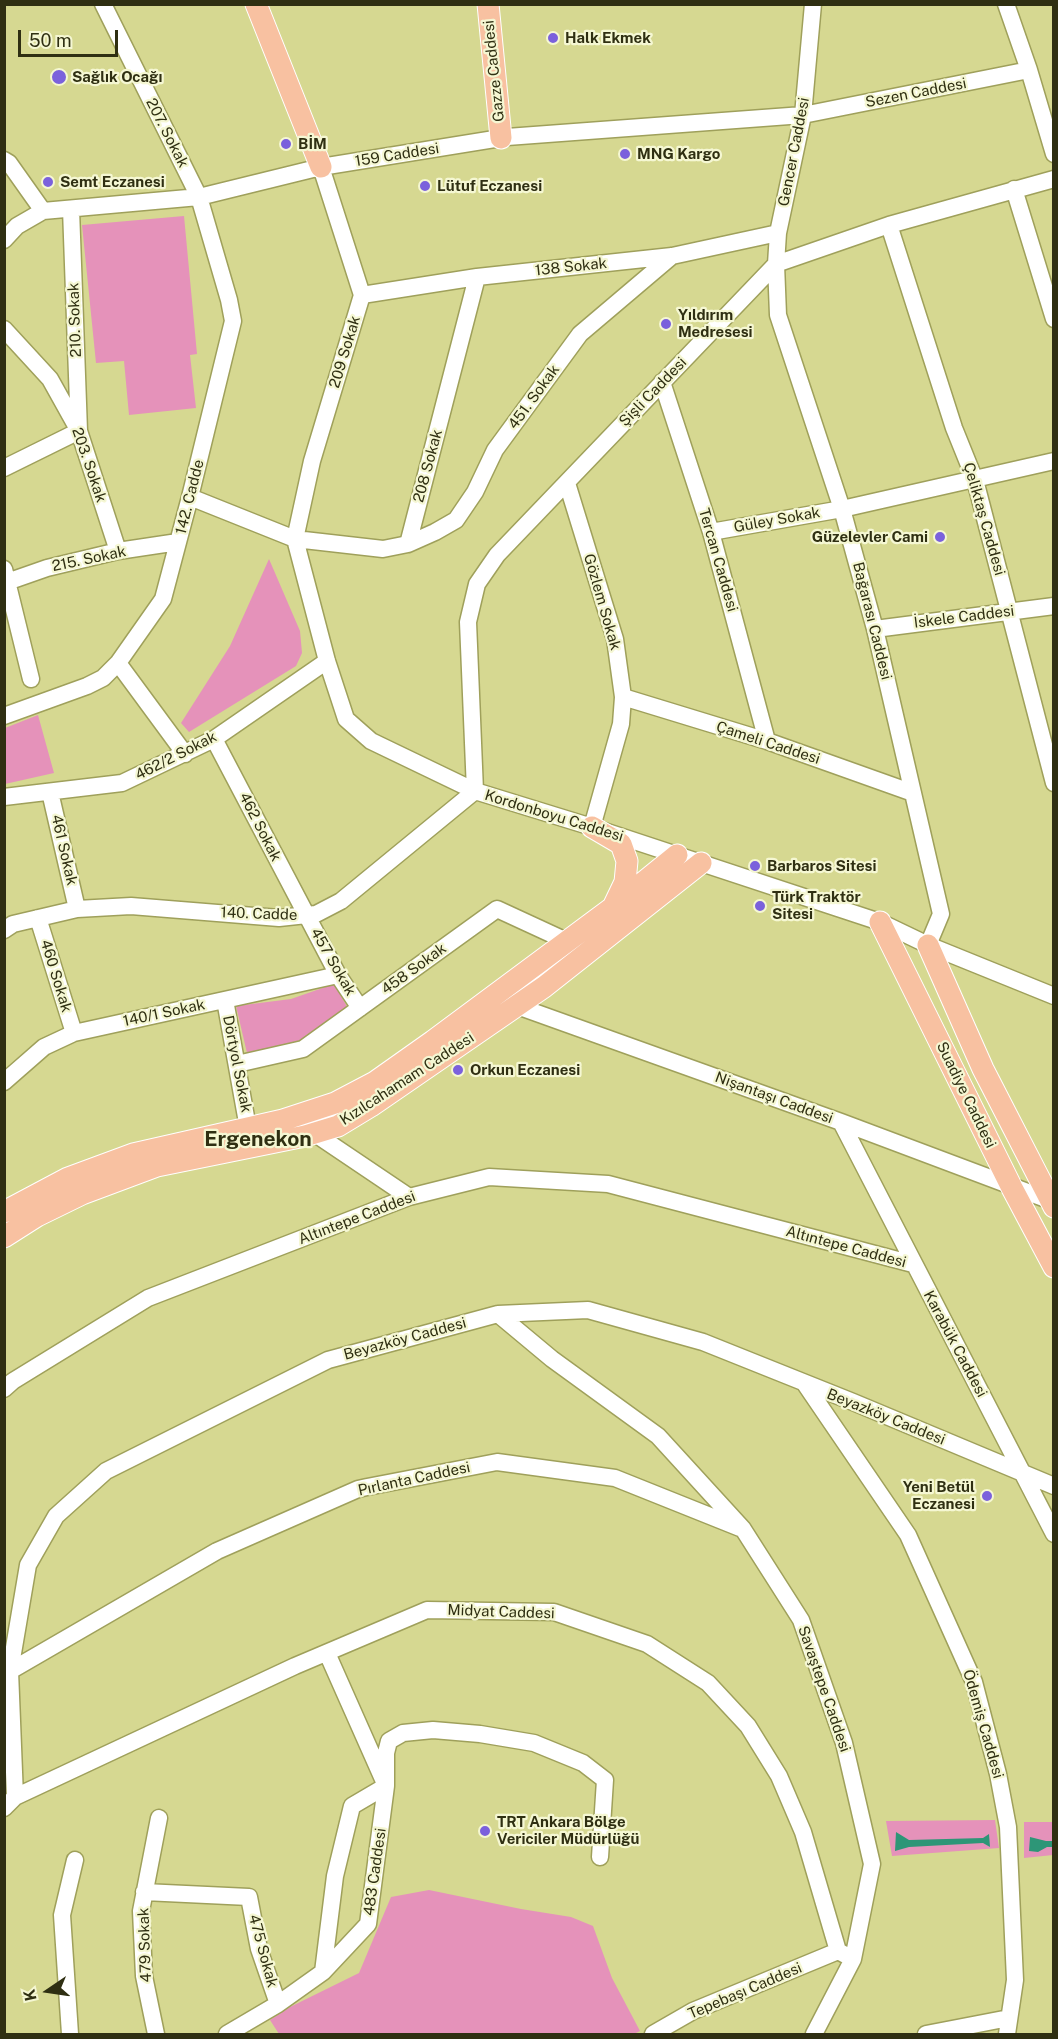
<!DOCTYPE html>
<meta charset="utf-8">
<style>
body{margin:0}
#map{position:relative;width:1058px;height:2039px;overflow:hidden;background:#d6d891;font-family:"Public Sans",sans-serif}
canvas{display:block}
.frame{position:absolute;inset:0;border:6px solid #2f2f12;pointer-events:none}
.north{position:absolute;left:18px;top:1961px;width:60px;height:60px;-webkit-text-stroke:4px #f5f7d3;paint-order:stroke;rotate:257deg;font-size:16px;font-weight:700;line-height:24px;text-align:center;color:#2f2f12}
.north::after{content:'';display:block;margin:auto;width:21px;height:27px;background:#2f2f12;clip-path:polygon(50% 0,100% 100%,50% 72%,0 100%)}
.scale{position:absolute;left:18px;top:30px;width:100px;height:27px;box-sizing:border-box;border:3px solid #2f2f12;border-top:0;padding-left:8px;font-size:18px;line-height:21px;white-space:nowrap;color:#2f2f12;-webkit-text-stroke:4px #f5f7d3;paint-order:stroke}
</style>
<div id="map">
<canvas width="1058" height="2039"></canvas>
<div class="frame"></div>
<div class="north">K</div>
<div class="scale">50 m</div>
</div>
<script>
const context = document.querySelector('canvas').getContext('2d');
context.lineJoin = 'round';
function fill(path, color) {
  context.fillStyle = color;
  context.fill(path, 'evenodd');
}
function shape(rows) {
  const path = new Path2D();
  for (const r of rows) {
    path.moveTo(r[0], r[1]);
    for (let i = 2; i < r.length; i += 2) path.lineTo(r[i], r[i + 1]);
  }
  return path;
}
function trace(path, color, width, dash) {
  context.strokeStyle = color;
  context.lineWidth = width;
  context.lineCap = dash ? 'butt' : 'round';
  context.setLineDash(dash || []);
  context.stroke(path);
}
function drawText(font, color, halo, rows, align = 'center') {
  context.font = font + ' "Public Sans",sans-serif';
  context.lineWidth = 4.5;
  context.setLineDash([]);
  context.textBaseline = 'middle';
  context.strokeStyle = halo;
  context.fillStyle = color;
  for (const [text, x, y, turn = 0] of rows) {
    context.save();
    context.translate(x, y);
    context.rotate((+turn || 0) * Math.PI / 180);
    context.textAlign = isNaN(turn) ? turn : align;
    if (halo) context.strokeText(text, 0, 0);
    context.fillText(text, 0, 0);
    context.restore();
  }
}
fill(shape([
 [184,216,197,354,190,355,196,408,129,415,124,361,96,363,82,225],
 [269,559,300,631,302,653,296,666,189,732,181,723,230,646],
 [38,715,54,773,5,784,5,728],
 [334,984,349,1010,301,1044,247,1053,236,1006,291,999],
 [995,1820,999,1848,892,1856,886,1821],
 [1024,1822,1053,1822,1053,1855,1024,1858],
 [429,1890,521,1909,571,1917,593,1926,612,1978,640,2031,634,2034,279,2034,270,2020,290,2007,359,1973,391,1897]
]), '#e592ba');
fill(shape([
 [896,1832,909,1840,983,1838,989,1834,990,1847,983,1843,909,1847,895,1851],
 [1030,1837,1046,1841,1053,1841,1053,1847,1047,1847,1038,1852,1029,1851]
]), '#2d9677');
const minor = shape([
 [813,4,803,115,778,233,776,264,778,315,842,509,875,629,941,914,928,945],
 [1006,4,1029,70,1054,154],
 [4,160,9,163,43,211],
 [321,167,362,295,312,461,295,539,383,549,408,544,477,277],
 [1014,189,1054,319],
 [889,225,954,428,975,480,1054,783],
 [4,240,17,226,43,211,199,197,321,167,507,137,803,115,1029,70],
 [362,295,477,277,672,256,778,233],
 [4,329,50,379,79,431,118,551],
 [662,382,711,532,767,741],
 [4,468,79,431,71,209],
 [567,483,615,639,623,697,621,724,592,827],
 [190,497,295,539,327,661,346,719,371,741,475,791,592,827,880,922,928,945,1054,996],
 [711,532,842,509,1054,461],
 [408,544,435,532,456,520,475,492,495,450,580,334,672,256],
 [4,569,31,679],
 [4,587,7,582,47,568,118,551,178,542],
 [875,629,1054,606],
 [118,663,185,754],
 [623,697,767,741,913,793],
 [4,716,87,686,103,678,118,663,163,599,190,497,233,321,229,300,199,197,103,4],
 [214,739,338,975,360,1008],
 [475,791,468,622,477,584,497,555,776,264,889,225,1054,179],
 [50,792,77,909],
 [4,797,122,783,214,739,327,661],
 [38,918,74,1033],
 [4,930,13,924,77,909,131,906,279,918,316,914,341,901,475,791],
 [492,997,841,1122,1054,1202],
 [225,1000,248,1128],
 [237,1064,303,1049,497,909,575,945],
 [4,1082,44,1047,74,1033,338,975],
 [841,1122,1054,1534],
 [314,1133,409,1197],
 [498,1314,552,1359,658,1436,743,1529,801,1620,844,1743,872,1864,853,1959,814,2034],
 [805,1384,908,1535,974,1682,998,1774,1008,1827,1015,1980,1007,2034],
 [4,1389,13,1381,148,1298,409,1197,489,1177,608,1184,913,1264],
 [10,1671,217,1551,358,1489,367,1487,497,1462,615,1478,740,1528],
 [15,1797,10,1671,28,1565,56,1516,106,1471,328,1360,498,1314,588,1310,703,1342,853,1402,1054,1486],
 [4,1808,15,1797,295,1666,427,1610,554,1612,647,1644,708,1683,748,1726,779,1776,803,1832,838,1951,853,1959],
 [144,1892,249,1897,259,1949,278,2004],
 [323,1972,335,1876,352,1806,386,1786,386,1753,389,1741,403,1733,433,1730,480,1734,534,1743,583,1763,605,1780,600,1857],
 [70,2034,62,1915,75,1860],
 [156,2034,144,1976,141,1911,159,1818],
 [227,2034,278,2004,323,1972,368,1924,386,1786,327,1653],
 [653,2034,693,2011,838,1951],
 [926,2034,1009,2018]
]);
const major = shape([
 [256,4,321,167],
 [488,4,501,138],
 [592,827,621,844,627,861,625,882,614,905],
 [880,922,1012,1188,1054,1267],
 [928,945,983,1069,1054,1207],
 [4,1212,68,1178,133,1154,283,1120,335,1103,375,1082,433,1041,612,908,677,855],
 [4,1237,37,1216,82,1194,157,1166,305,1136,338,1126,371,1106,544,987,701,863]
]);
trace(minor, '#9fa05b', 19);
trace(major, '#fff', 23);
trace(minor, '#fff', 16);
trace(major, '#f8c1a1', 21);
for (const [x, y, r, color] of [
 [553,38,6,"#7b61dc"],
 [59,77,8,"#7b61dc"],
 [286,144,6,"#7b61dc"],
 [625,154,6,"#7b61dc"],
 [48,182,6,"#7b61dc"],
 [425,186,6,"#7b61dc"],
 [666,324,6,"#7b61dc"],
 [940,537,6,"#7b61dc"],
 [755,866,6,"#7b61dc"],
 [760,906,6,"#7b61dc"],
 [458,1070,6,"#7b61dc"],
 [987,1496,6,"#7b61dc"],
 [485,1831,6,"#7b61dc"]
]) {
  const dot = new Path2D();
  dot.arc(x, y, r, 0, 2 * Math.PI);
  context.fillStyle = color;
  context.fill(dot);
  trace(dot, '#f5f7d3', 2);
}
drawText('bold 15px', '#2f2f12', '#f5f7d3', [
 ["Halk Ekmek",565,38],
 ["Sağlık Ocağı",72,77],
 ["BİM",298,144],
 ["MNG Kargo",637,154],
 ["Semt Eczanesi",60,182],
 ["Lütuf Eczanesi",437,186],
 ["Yıldırım",678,315],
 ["Medresesi",678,332],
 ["Güzelevler Cami",928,537,"right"],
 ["Barbaros Sitesi",767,866],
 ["Türk Traktör",772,897],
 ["Sitesi",772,914],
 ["Orkun Eczanesi",470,1070],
 ["Yeni Betül",975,1487,"right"],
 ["Eczanesi",975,1504,"right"],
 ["TRT Ankara Bölge",497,1822],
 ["Vericiler Müdürlüğü",497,1839]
], 'left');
drawText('15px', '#2f2f12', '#f5f7d3', [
 ["Gazze Caddesi",494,71,-96],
 ["Sezen Caddesi",916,93,-11],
 ["207. Sokak",167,133,63],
 ["Gencer Caddesi",794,152,-79],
 ["159 Caddesi",397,155,-9],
 ["138 Sokak",571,267,-6],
 ["210. Sokak",75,320,-92],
 ["209 Sokak",345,352,-73],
 ["Şişli Caddesi",653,392,-46],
 ["451. Sokak",534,397,-54],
 ["203. Sokak",89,465,71],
 ["208 Sokak",428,466,-75],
 ["142. Cadde",190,497,-76],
 ["Çeliktaş Caddesi",984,519,74],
 ["Güley Sokak",777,520,-10],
 ["215. Sokak",89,559,-12],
 ["Tercan Caddesi",718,560,74],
 ["Gözlem Sokak",602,602,74],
 ["İskele Caddesi",964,617,-7],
 ["Bağarası Caddesi",872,621,76],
 ["Çameli Caddesi",768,743,18],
 ["462/2 Sokak",176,756,-27],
 ["Kordonboyu Caddesi",554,816,17],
 ["462 Sokak",260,827,63],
 ["461 Sokak",64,850,77],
 ["140. Cadde",259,914,2],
 ["457 Sokak",333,962,60],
 ["458 Sokak",414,969,-36],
 ["460 Sokak",56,976,73],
 ["140/1 Sokak",164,1013,-12],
 ["Dörtyol Sokak",237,1064,79],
 ["Kızılcahamam Caddesi",407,1079,-33],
 ["Suadiye Caddesi",966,1095,64],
 ["Nişantaşı Caddesi",774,1098,20],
 ["Altıntepe Caddesi",357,1218,-21],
 ["Altıntepe Caddesi",846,1247,15],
 ["Beyazköy Caddesi",405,1339,-15],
 ["Karabük Caddesi",955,1344,62],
 ["Beyazköy Caddesi",886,1417,22],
 ["Pırlanta Caddesi",414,1479,-12],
 ["Midyat Caddesi",501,1612,2],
 ["Savaştepe Caddesi",824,1689,71],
 ["Ödemiş Caddesi",983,1724,74],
 ["483 Caddesi",375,1872,-82],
 ["479 Sokak",145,1945,-92],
 ["475 Sokak",263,1951,75],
 ["Tepebaşı Caddesi",745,1991,-23]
]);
drawText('bold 21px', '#2f2f12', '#f5f7d3', [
 ["Ergenekon",258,1140]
]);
</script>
